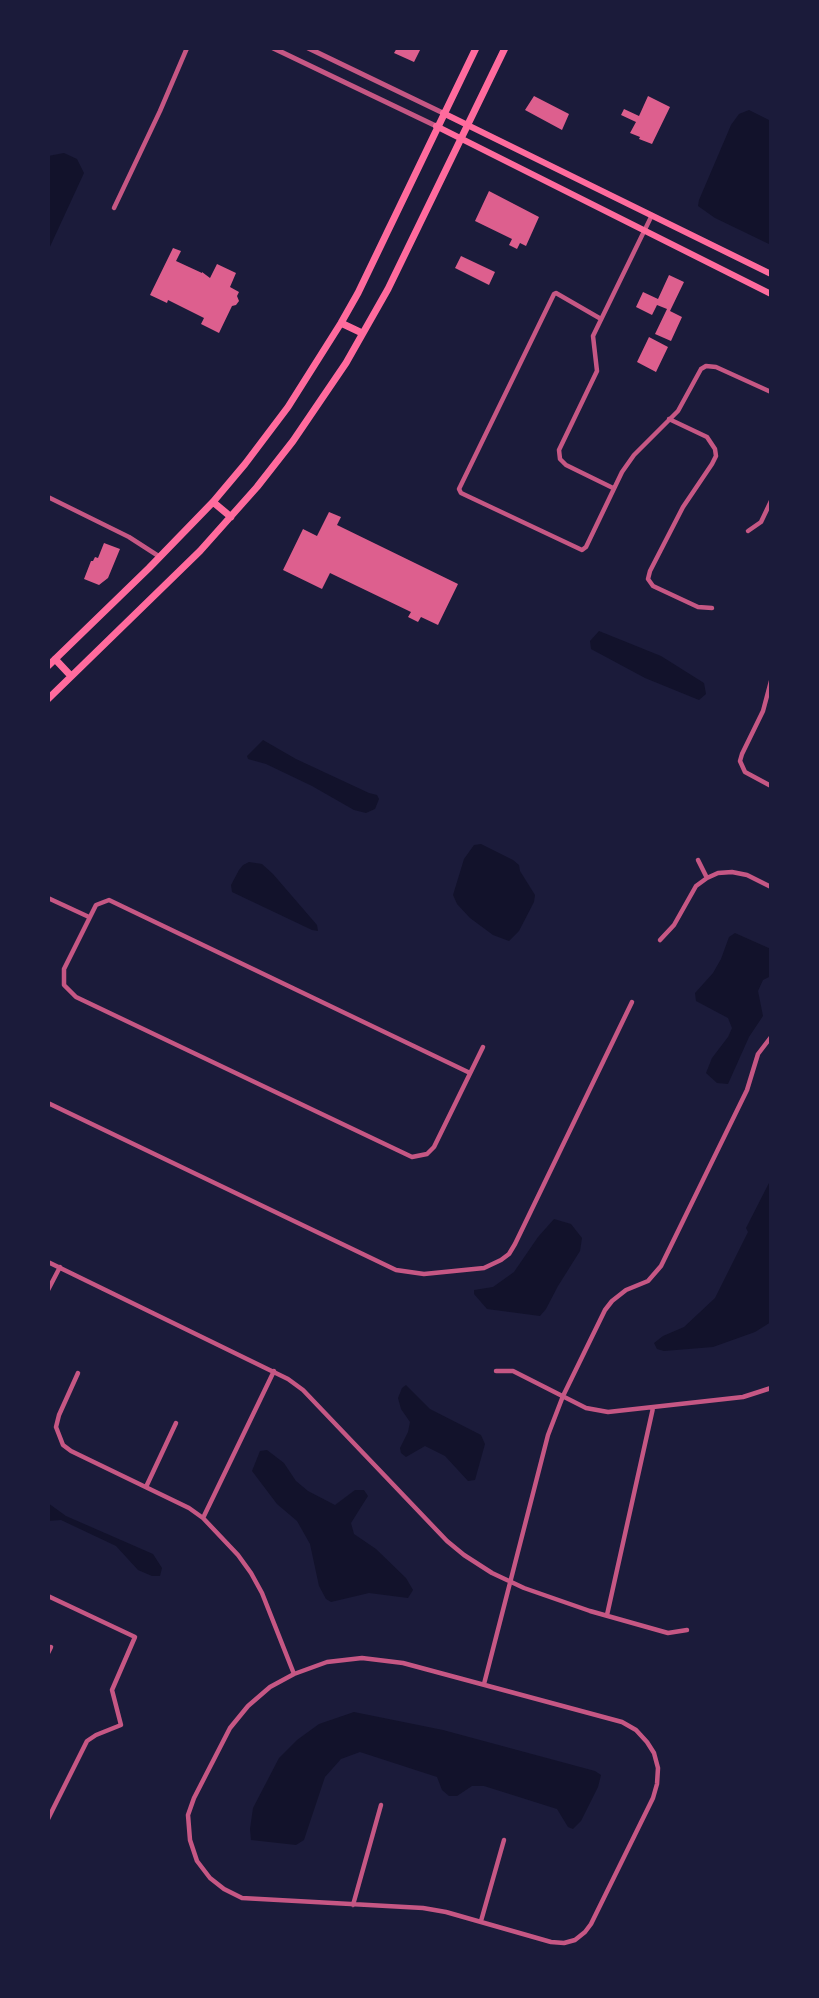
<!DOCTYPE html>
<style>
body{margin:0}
#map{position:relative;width:819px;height:1998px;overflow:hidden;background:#1b1b3a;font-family:Signika,sans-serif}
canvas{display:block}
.frame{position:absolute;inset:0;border:50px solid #1b1b3a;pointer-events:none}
</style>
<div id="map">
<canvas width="819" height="1998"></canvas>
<div class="frame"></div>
</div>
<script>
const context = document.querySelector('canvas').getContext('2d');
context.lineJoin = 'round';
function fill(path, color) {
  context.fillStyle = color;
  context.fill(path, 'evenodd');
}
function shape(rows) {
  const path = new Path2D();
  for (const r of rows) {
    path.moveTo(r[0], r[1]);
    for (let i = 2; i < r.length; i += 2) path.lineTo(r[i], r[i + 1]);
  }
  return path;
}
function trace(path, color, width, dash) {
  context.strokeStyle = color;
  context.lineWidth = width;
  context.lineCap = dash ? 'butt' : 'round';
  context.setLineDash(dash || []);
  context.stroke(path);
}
fill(shape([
 [749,110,771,121,771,245,715,218,698,206,699,200,731,125,739,114],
 [64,153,77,159,84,173,48,251,48,156],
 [599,631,661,656,704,683,706,694,699,700,645,678,591,649,590,641],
 [263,740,296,759,369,793,377,795,379,799,375,809,366,813,354,810,312,786,266,764,248,759,247,756],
 [481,844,513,860,519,865,520,871,535,895,534,902,519,931,509,941,493,935,470,918,457,904,453,895,464,859,474,845],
 [249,862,262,864,273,874,317,925,318,931,312,930,232,892,231,885,239,870,243,865],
 [735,933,771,949,771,976,763,980,758,991,763,1016,749,1037,728,1084,717,1083,706,1073,712,1058,728,1037,732,1028,728,1018,696,1001,695,993,713,973,721,959,729,937],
 [771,1179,771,1322,755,1332,713,1347,664,1351,657,1349,654,1343,663,1336,684,1327,715,1298,748,1232,746,1228],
 [554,1219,571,1224,582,1238,580,1251,558,1286,546,1309,540,1316,487,1309,474,1294,474,1290,493,1287,514,1272,538,1237],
 [406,1385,430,1409,481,1435,485,1444,475,1480,468,1481,445,1456,425,1446,406,1457,401,1453,400,1448,408,1432,410,1422,401,1409,398,1398,402,1388],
 [267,1450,284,1463,296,1481,308,1491,335,1505,355,1490,364,1490,368,1496,351,1523,354,1534,376,1549,406,1578,413,1590,408,1598,369,1593,331,1602,326,1599,319,1586,310,1544,297,1521,277,1504,252,1471,260,1451],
 [48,1503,66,1516,153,1554,162,1568,160,1576,152,1576,138,1570,116,1546,61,1520,48,1521],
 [354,1712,443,1730,595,1771,601,1775,598,1787,581,1821,573,1829,568,1827,557,1809,484,1786,472,1786,457,1796,449,1796,442,1790,437,1777,360,1752,341,1759,325,1777,304,1840,296,1845,251,1840,250,1829,253,1808,279,1758,297,1740,319,1724]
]), '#12122b');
fill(shape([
 [397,48,421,48,414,62,394,53],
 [534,96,569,114,562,130,525,110],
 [648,96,670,107,652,144,639,139,640,137,630,133,636,122,621,115,624,109,639,116],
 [489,191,539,217,526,246,520,243,517,249,509,245,512,239,475,221],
 [173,248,181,251,176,261,202,273,202,272,210,278,217,264,236,273,230,287,239,292,237,296,239,301,236,305,232,306,219,333,201,324,204,318,168,300,167,303,150,295],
 [461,256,495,272,489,285,455,268],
 [669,275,684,282,670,311,682,317,671,341,655,334,667,309,657,305,652,315,636,307,643,292,658,299],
 [649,337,668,347,656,372,637,362],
 [329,512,341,517,337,525,458,584,438,625,421,617,418,622,408,617,411,612,330,573,322,589,283,570,303,529,317,536],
 [104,543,120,549,108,578,99,585,84,579,91,561,93,561,95,557,98,558]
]), '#dd5f8e');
trace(shape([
 [114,208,160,111,187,48],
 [601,319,556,293,554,294,459,489,461,493,582,550,586,547,622,472,634,455,678,411,701,369,706,366,716,367,771,392],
 [669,419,707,437,715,449,716,456,712,464,683,507,650,571,648,579,653,586,698,607,712,608],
 [613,488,566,465,560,459,559,450,597,371,593,336,652,215],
 [48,497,129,537,160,557],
 [748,531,761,522,771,501],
 [771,681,763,711,742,754,740,761,745,772,771,786],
 [698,860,707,878],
 [48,898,89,917],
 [660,940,674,925,696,886,707,878,718,873,732,872,747,875,771,887],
 [470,1073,109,900,96,905,64,969,64,985,76,997,412,1157,427,1154,434,1147,483,1047],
 [48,1103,396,1270,424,1274,484,1268,501,1260,509,1254,515,1244,632,1002],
 [48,1262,288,1379,303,1390,447,1541,464,1555,492,1573,524,1588,590,1611,668,1633,687,1630],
 [48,1290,60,1267],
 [496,1371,513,1371,586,1408,608,1412,743,1397,771,1388],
 [78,1373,59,1415,56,1427,63,1445,71,1451,189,1508,203,1518,238,1555,251,1573,262,1593,294,1674],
 [146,1487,176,1423],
 [203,1518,274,1371],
 [48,1596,135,1637,112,1690,121,1725,96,1735,87,1741,48,1819],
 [607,1615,653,1408],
 [48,1653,51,1647],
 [362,1658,403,1663,622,1722,636,1730,647,1742,654,1753,658,1768,657,1784,653,1798,591,1924,585,1932,575,1940,564,1943,551,1942,446,1912,423,1908,242,1898,224,1889,210,1878,197,1861,190,1840,188,1815,194,1798,230,1728,248,1706,270,1687,294,1674,327,1662,362,1658],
 [484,1684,548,1435,563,1396,605,1310,612,1301,626,1290,648,1281,661,1266,747,1090,758,1054,771,1037],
 [353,1905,381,1805],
 [481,1921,504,1840]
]), '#c65784', 4.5);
trace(shape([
 [273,48,436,126],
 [308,48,443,113]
]), '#c65784', 5);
trace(shape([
 [443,113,771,274],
 [436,126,771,294]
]), '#ff6b9d', 6);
trace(shape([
 [341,323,362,333],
 [213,502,231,517],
 [55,659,71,676],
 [48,666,149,568,213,502,245,464,288,407,341,323,358,293,476,48],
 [48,699,200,551,257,487,293,441,346,363,388,289,505,48]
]), '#ff6b9d', 7);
</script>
